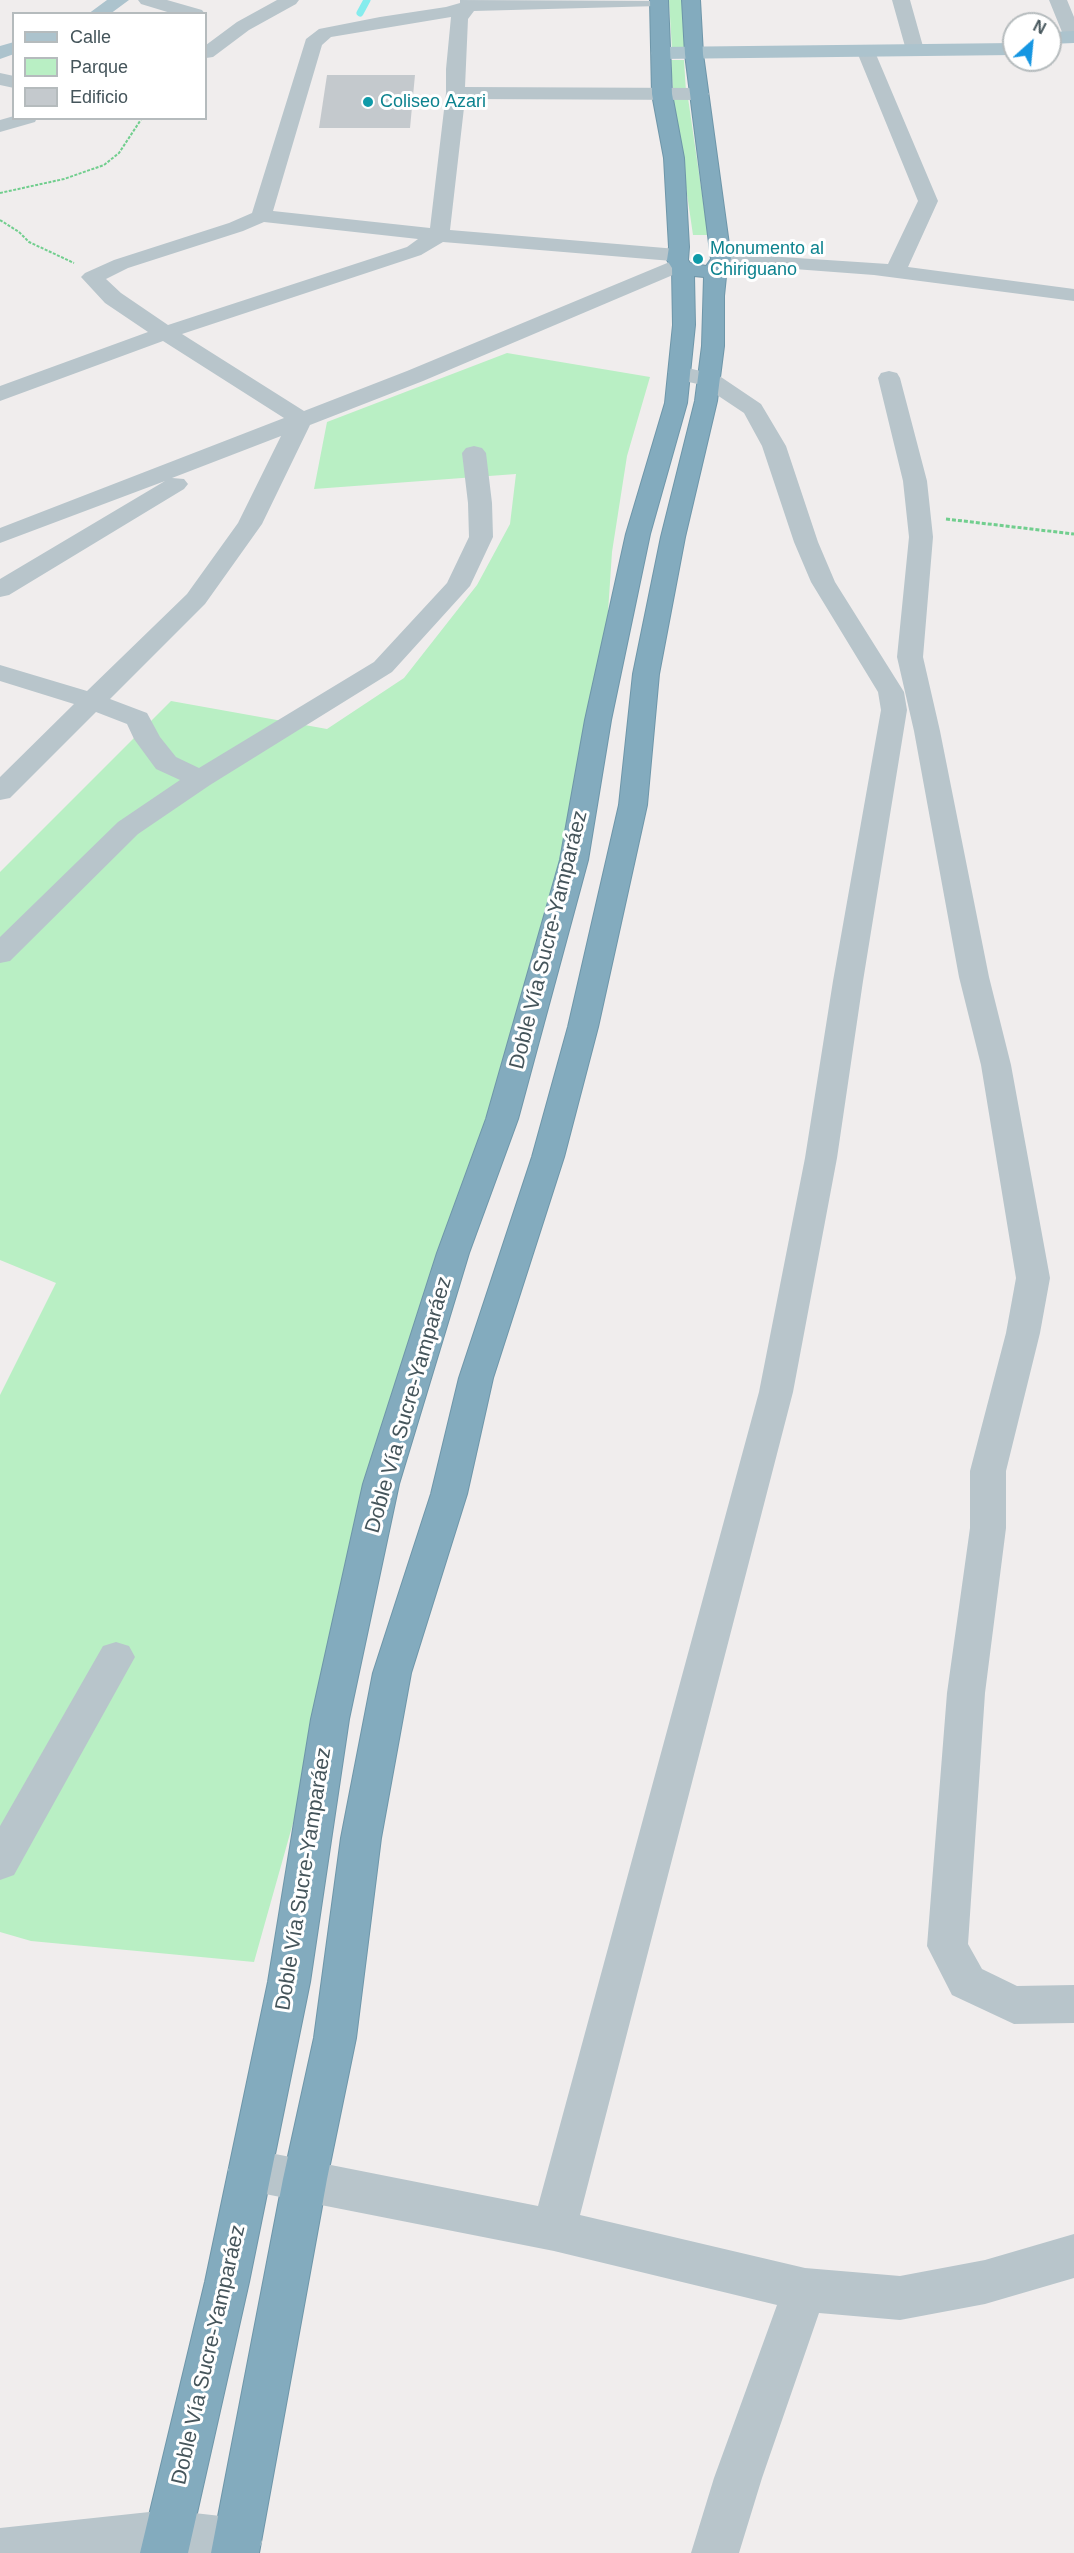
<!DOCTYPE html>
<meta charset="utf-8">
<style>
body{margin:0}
#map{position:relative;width:1074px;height:2553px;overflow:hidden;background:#f0eded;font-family:Helvetica,sans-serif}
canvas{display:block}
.legend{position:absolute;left:12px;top:12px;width:195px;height:108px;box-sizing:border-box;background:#fff;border:2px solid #b5bbbd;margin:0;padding:8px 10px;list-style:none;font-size:18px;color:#45555b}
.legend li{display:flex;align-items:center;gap:12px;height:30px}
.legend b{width:30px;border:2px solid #b5bbbd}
.north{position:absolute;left:1002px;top:12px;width:60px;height:60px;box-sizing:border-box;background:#fff;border:2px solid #b5bbbd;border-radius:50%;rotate:27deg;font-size:16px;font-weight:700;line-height:24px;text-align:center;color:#45555b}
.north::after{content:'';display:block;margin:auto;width:21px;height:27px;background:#1596e2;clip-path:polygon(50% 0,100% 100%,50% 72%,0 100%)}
</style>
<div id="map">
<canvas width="1074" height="2553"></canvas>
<ul class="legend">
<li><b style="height:8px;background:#acc3cd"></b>Calle</li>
<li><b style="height:16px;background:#b9efc4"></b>Parque</li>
<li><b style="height:16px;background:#c4c9cd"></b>Edificio</li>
</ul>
<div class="north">N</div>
</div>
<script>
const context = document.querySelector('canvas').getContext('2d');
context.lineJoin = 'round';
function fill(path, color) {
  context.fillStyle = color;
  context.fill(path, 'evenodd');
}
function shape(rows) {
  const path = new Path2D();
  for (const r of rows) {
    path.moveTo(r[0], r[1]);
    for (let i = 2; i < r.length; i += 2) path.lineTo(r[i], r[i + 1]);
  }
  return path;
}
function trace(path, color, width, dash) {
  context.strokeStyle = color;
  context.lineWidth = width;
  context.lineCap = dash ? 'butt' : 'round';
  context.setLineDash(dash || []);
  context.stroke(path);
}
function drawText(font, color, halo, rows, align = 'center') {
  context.font = font + ' Helvetica,sans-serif';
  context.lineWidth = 6;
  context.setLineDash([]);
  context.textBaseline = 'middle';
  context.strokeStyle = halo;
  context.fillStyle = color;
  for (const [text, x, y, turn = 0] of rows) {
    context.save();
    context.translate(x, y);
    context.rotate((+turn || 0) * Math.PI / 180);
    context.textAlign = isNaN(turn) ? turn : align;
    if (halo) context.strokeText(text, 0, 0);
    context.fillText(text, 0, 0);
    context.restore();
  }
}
fill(shape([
 [669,0,682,0,685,49,672,49],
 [671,60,684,60,686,92,673,92],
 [673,98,688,98,708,235,693,235],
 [507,353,650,377,627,456,612,552,603,687,591,761,254,1962,31,1941,0,1932,0,1395,56,1283,0,1260,0,872,171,701,327,729,404,678,477,585,510,524,516,474,314,489,327,422]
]), '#b9efc4');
trace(shape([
 [360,13,367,0]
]), '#85eced', 7);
fill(shape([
 [327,75,415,75,410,128,319,128]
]), '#c4c9cd');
const highway = shape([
 [650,0,668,0,672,94,684,158,689,247,688,260,690,263,706,266,711,259,685,54,682,0,700,0,703,54,731,259,727,267,724,296,724,346,717,401,685,537,659,674,647,805,598,1027,564,1157,493,1378,467,1494,411,1673,381,1838,356,2038,327,2179,259,2553,211,2553,283,2179,314,2038,341,1838,373,1673,431,1494,459,1378,532,1157,568,1027,619,805,633,674,661,537,695,401,702,346,704,277,694,276,695,325,687,403,650,534,611,720,588,860,518,1119,469,1253,399,1484,349,1719,310,1982,249,2282,188,2553,140,2553,205,2282,268,1982,311,1719,363,1484,437,1253,486,1119,560,860,585,720,626,534,665,403,673,325,672,268,667,260,669,247,664,158,652,94,650,0]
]);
trace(highway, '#6e96a9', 2);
trace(shape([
 [0,193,64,179,104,165,119,153,142,118],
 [0,220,19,232,29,242,74,263]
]), '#71ce8e', 2, [3, 1.5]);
trace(shape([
 [946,519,1074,534]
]), '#71ce8e', 3, [4, 2]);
fill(shape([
 [138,0,167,0,202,10,205,14,174,14,141,4,138,0],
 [277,0,299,0,296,4,249,30,213,57,206,58,206,45,237,22,277,0],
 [460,0,668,1,665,5,659,6,474,11,468,19,465,87,699,88,706,90,709,94,706,98,699,100,465,99,450,230,677,249,684,251,687,255,684,260,691,265,687,269,423,381,310,425,262,524,205,604,110,699,147,713,160,737,176,757,199,768,374,662,447,583,469,537,468,503,462,453,466,448,474,446,482,448,486,453,492,503,493,537,470,586,392,672,210,785,138,834,10,961,0,963,0,937,118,822,180,780,156,769,134,739,127,724,96,712,10,798,0,800,0,777,74,704,0,681,0,665,87,691,187,594,238,523,281,436,172,478,184,479,188,484,184,489,9,595,0,597,0,579,165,481,0,543,0,528,284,418,163,341,0,401,0,386,148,332,105,303,81,277,85,273,114,260,229,223,252,213,306,39,319,29,380,17,446,7,460,3,460,0],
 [451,17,446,69,446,93,430,228,273,211,322,45,331,37,451,17],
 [264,222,418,239,407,247,168,325,121,293,106,279,128,268,243,231,264,222],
 [443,242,672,261,407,371,304,411,182,334,421,255,443,242],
 [892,0,910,0,924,50,922,54,908,54,906,50,892,0],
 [1049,0,1067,0,1074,17,1074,42,1067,41,1064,37,1049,0],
 [866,46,873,48,875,52,938,201,908,267,1074,289,1074,301,874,275,714,263,711,259,714,255,721,253,888,264,918,201,857,52,859,48,866,46],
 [0,73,14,76,14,88,0,85,0,73],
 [14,116,14,118,37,118,35,122,0,132,0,120,14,116],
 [679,366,718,375,761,404,764,409,786,446,818,542,835,582,904,692,907,710,863,981,837,1158,793,1392,580,2215,805,2268,900,2276,985,2260,1074,2234,1074,2278,985,2304,900,2320,819,2313,762,2478,739,2553,691,2553,714,2478,777,2305,554,2251,250,2191,235,2185,228,2170,235,2155,250,2149,538,2206,759,1392,805,1158,833,981,881,710,878,692,811,582,794,542,762,446,744,413,702,385,671,378,668,373,671,368,679,366],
 [889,371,897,373,900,378,927,481,933,537,923,657,940,731,989,977,1011,1065,1050,1278,1040,1333,1006,1471,1006,1528,985,1693,968,1944,982,1969,1017,1986,1074,1985,1074,2023,1014,2024,952,1995,927,1946,947,1693,970,1528,970,1471,1006,1333,1016,1278,981,1065,959,977,914,731,897,657,909,537,903,481,878,378,881,373,889,371],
 [116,1642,129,1646,135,1657,14,1875,0,1880,0,1826,103,1646,116,1642],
 [168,2510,238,2518,255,2525,262,2542,257,2553,0,2553,0,2528,168,2510]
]), '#b8c5cb');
fill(shape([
 [107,0,129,0,110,14,88,14,107,0],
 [1074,31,1074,43,1050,44,1050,32,1074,31],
 [14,42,14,54,0,59,0,46,14,42],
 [1014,43,1014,55,660,59,653,57,651,53,653,49,660,47,1014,43]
]), '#acc3cd');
fill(highway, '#83abbe');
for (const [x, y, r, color] of [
 [368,102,6,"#0f9aa8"],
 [698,259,6,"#0f9aa8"]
]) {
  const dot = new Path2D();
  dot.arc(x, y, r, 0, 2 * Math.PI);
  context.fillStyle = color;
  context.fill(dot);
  trace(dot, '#fff', 2);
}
drawText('18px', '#0d838f', '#fff', [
 ["Coliseo Azari",380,102],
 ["Monumento al",710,249],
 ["Chiriguano",710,270]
], 'left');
drawText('21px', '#45555b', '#fff', [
 ["Doble Vía Sucre-Yamparáez",549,940,-76],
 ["Doble Vía Sucre-Yamparáez",409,1405,-74],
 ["Doble Vía Sucre-Yamparáez",304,1879,-81],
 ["Doble Vía Sucre-Yamparáez",209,2355,-77]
]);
</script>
